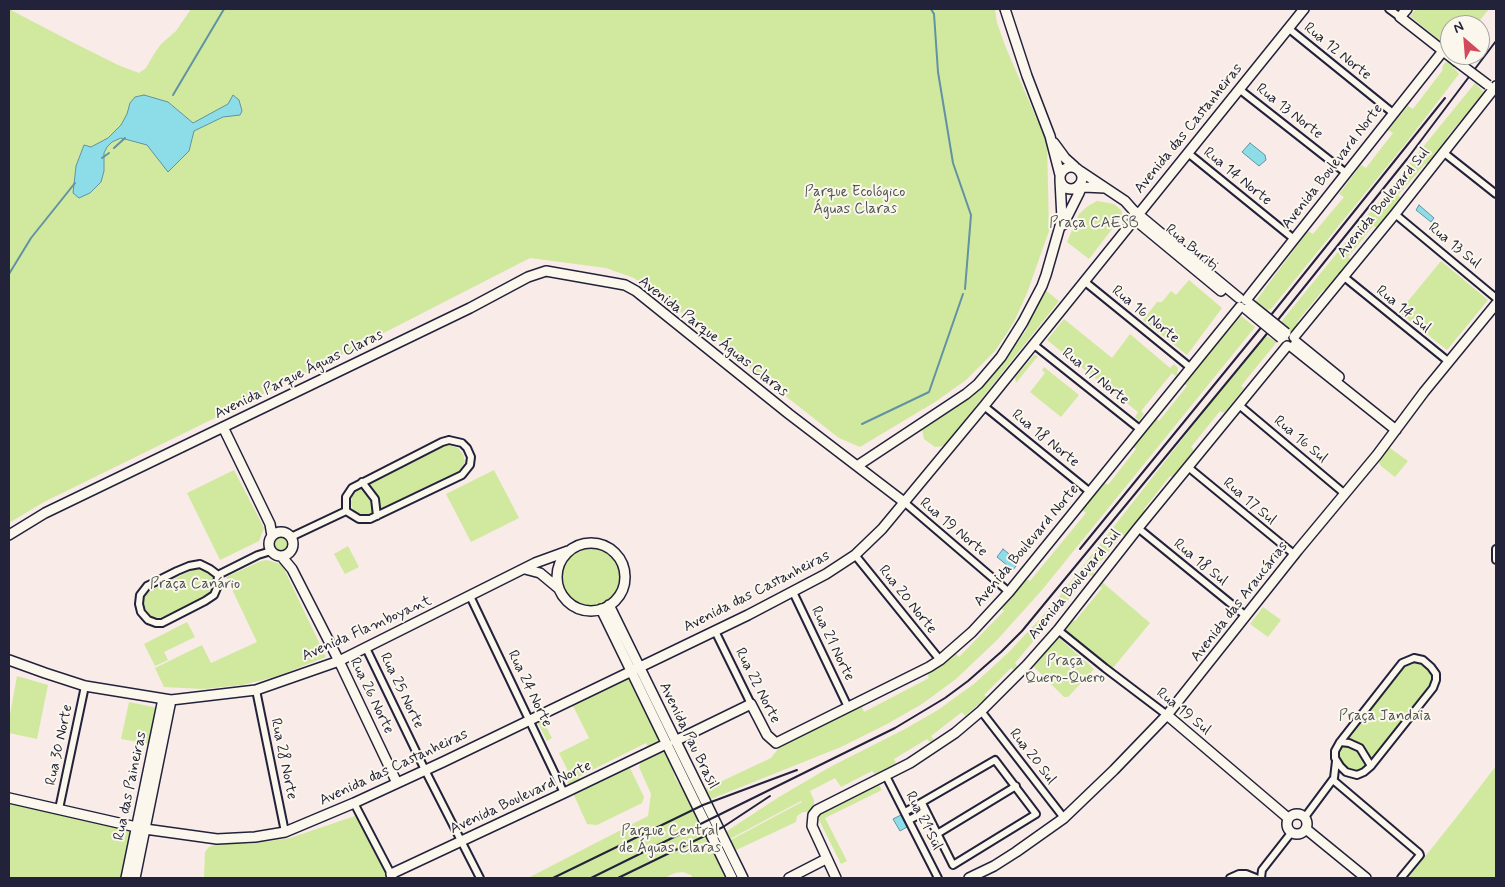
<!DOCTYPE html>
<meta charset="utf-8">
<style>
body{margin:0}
#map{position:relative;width:1505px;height:887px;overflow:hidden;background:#f8ebe8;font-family:Mynerve,sans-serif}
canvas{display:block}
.frame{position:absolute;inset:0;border:10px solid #22223b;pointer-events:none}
.north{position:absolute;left:1440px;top:15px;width:50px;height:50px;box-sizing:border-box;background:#fbf7ec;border:1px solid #a4a2a5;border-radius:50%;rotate:333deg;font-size:14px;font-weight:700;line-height:20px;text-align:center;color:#22223b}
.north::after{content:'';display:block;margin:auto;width:18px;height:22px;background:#d1495b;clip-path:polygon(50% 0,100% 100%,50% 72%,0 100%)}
</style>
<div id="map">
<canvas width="1505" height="887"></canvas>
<div class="frame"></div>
<div class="north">N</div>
</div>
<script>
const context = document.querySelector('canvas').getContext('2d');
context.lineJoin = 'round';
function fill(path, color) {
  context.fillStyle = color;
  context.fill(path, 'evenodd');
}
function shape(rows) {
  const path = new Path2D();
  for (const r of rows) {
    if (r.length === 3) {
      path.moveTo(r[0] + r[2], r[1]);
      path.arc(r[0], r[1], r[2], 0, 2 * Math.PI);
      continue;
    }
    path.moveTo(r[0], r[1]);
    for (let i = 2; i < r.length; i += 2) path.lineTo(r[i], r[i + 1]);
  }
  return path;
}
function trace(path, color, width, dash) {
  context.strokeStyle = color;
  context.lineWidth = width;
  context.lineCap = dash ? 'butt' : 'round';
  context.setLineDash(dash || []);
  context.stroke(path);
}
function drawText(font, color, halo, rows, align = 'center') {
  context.font = font + ' Mynerve,sans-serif';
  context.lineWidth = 4;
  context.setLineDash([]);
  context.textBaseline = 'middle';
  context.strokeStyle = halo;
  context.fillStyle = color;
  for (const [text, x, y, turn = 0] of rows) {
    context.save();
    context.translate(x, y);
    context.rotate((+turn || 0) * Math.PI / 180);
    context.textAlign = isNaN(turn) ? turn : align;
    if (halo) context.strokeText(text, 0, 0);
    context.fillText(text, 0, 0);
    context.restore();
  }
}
fill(shape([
 [9,9,72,42,118,65,139,73,146,68,154,54,161,44,176,31,191,9,995,9,997,23,1006,48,1047,143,1049,231,1027,293,1014,322,995,351,966,380,935,402,860,447,839,438,751,369,722,342,634,278,606,268,530,258,286,383,44,502,9,523],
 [1416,9,1489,9,1476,25,1450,25,1450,49,1410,16],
 [1446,62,1449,62,1459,74,1406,143,1271,309,1267,310,1255,302,1308,231,1313,234,1344,197,1339,194,1361,165,1366,168,1393,133,1388,130,1408,106,1413,109,1442,71,1443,65],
 [1475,83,1484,92,1485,95,1465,120,1462,119,1447,137,1449,139,1428,165,1425,164,1398,195,1401,198,1378,228,1373,226,1348,257,1352,260,1327,291,1324,289,1297,322,1301,325,1292,332,1289,331,1281,324,1281,322],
 [1097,201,1114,204,1122,211,1122,216,1089,259,1067,242,1079,214,1088,206],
 [1441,261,1488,300,1447,350,1399,312],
 [1189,280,1222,308,1187,355,1143,320,1157,302,1162,302,1171,291,1176,295],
 [1044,289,1059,301,944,446,935,447,924,439,922,429,939,418,984,386,1025,332],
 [1241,316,1255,327,1042,590,997,640,956,679,922,704,887,724,841,747,711,799,705,789,771,758,778,749,786,744,861,705,864,712,929,678,927,673,942,665,955,653,959,657,1004,611,1001,608,1025,579,1030,581,1086,513,1082,510,1105,483,1108,485,1136,449,1132,446,1156,418,1159,421,1187,386,1184,383],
 [1064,319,1112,358,1130,334,1170,368,1174,364,1178,368,1177,374,1176,376,1172,373,1141,411,1144,414,1139,421,1135,417,1138,412,1047,340],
 [1266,336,1276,341,1276,343,1241,386,1244,388,1224,413,1220,411,1191,447,1194,451,1173,477,1170,476,1144,509,1146,512,1125,536,1122,535,1092,572,1095,574,1092,576,1089,575,1015,663,1017,666,1014,670,1011,668,984,695,987,697,965,716,962,712,931,736,934,740,930,742,927,739,894,759,896,764,875,774,872,771,841,787,835,778,810,791,814,800,814,805,810,812,803,812,797,816,796,822,732,852,727,842,802,802,801,801,728,840,724,833,779,797,830,767,905,729,938,710,975,683,1009,652,1050,608,1206,409],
 [1034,355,1038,356,1016,383,1015,377],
 [1044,367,1079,395,1061,417,1030,392,1045,373,1042,370],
 [444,446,452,446,458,448,463,454,465,462,459,471,368,515,359,514,353,510,351,503,352,494,358,488],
 [1390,448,1408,461,1395,477,1381,466,1379,462,1387,449],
 [234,470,264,528,259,541,220,560,187,493],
 [494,470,519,518,471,542,446,494],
 [282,542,10],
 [591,577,32],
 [348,546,359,567,345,574,334,554],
 [267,560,280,564,284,569,326,657,275,677,242,685,203,689,164,687,155,668,202,645,211,663,257,642,226,577,261,561],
 [196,568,202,568,213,575,215,588,212,594,162,618,152,617,149,614,143,605,143,600,145,595,152,590],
 [1102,582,1150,623,1112,669,1062,629,1070,619,1075,621,1102,588,1099,586],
 [1263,607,1281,620,1268,637,1250,624],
 [187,622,195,637,164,652,168,660,155,666,144,644],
 [1058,637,1094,669,1068,697,1064,697,1034,667,1034,661],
 [1407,659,1427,662,1436,680,1364,772,1346,772,1335,751],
 [17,676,48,685,37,739,9,733,9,720],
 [627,677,660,741,648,747,646,743,578,777,580,781,570,786,567,782,572,779,559,753,589,738,572,704],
 [129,702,158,708,151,744,121,739],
 [542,719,552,738,547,741,537,721],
 [660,749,669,757,675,778,687,796,725,878,693,878,691,875,683,872,675,873,664,878,528,878,648,816,651,794,639,767,642,758],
 [629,766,644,797,642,803,597,825,587,824,573,793],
 [1496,766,1496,878,1408,878,1459,814],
 [879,785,882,790,825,818,847,861,841,864,817,816],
 [9,801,134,826,123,878,9,878],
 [358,815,389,878,204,878,205,852,209,847,217,844,249,844,290,838]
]), '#d0e99f');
const water = shape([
 [144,95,168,102,193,123,228,104,233,95,239,100,242,111,240,115,223,117,194,131,189,151,168,172,147,145,121,138,112,142,107,147,104,153,104,171,101,182,90,193,79,198,73,193,76,166,84,145,91,147,108,138,121,125,127,114,130,103,135,97,144,95],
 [1250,143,1265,155,1266,160,1259,166,1242,152,1250,143],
 [1419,205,1434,218,1431,222,1416,210,1419,205],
 [1003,549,1019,562,1013,570,997,557,1003,549],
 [901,815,907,827,900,831,893,819,901,815]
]);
fill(water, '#8ddde8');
trace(water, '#6292a3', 1);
trace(shape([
 [931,9,934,14,938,72,953,163,971,215,965,289],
 [173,95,224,9],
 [114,148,125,138],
 [102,158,109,153],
 [9,274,31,238,75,183],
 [862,424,929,392,963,294]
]), '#6292a3', 2);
const street = shape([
 [1389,9,1400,17],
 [1288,28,1393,113],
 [1239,89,1346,173],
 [1443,152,1496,194],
 [1188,153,1294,239],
 [1395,214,1496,298],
 [1343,276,1449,362],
 [1084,281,1191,368],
 [1033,344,1141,430],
 [1239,405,1345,494],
 [984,406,1090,492],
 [449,440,462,443,467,448,471,457,470,465,462,475,370,519,359,519,346,511,346,497,352,488,442,442,449,440],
 [1188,467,1295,555],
 [362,482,375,499,377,516],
 [904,502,1009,592],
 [1138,528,1246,616],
 [291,537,346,511],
 [1496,549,1496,560],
 [855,555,940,660],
 [200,564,210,569,218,575,217,588,214,595,205,601,162,623,156,623,148,620,141,612,139,604,140,595,147,586,177,571,189,566,200,564],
 [218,575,258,555,271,551],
 [793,592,848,707],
 [470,596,564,793],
 [1058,630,1105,668,1167,715],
 [715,631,751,704],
 [366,648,425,770,480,878],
 [1414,658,1423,660,1431,667,1436,674,1436,680,1433,688,1371,766,1364,772,1357,775,1346,772,1340,766,1335,758,1335,751,1340,742,1402,663,1414,658],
 [256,690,285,832],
 [981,711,1064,818],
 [1340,742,1349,743,1360,748,1371,766],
 [886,776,938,878],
 [1333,780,1419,853,1420,855,1401,878],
 [354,803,391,874],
 [59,809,85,686],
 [905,812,995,760,1036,814,953,865,922,803],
 [1305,817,1334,778,1336,761],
 [909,820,926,811],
 [937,834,1016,786],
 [1230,878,1239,874,1246,874,1256,878],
 [1261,878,1262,870,1291,833]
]);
const secondary = shape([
 [1005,9,1027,76,1050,136,1060,175],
 [1407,9,1400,17,1456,61],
 [1054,143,1065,158,1075,167],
 [1071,178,11],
 [1080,171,1125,201,1133,210,1239,298],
 [1080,185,1084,187,1105,188],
 [1134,215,1134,219,1221,291],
 [1063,225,1079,193,1081,188,1079,185],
 [1246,300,1443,51],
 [1294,337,1395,214,1496,86],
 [1296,342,1339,377],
 [1292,347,1396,430],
 [223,427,270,524,272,536],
 [857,466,966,394,978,384,1001,357,1023,322,1042,286,1046,275,1062,219,1060,180],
 [281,544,12],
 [9,535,45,513,470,308,528,277,546,271,614,283,625,285,636,291,789,414,904,502],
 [591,577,34],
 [282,557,292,569,339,661,397,783],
 [525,569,540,573,558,588],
 [609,605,743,878],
 [601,609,732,878],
 [9,660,45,673,85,686,171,700,256,690,339,661,535,563,568,551],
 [1167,715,1288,818],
 [675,741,751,704,767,735,776,743,929,667,940,660,972,632,1009,592,1240,307],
 [9,798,145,829,217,839,255,837,285,832,354,803,443,762,748,615,826,574,855,555,882,529,984,406,1304,9],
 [1297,824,10],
 [1306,829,1366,878],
 [126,878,163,699],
 [135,878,171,700],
 [392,878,391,874,564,793,666,744],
 [789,878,826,859],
 [836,878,812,826,813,815,817,810,910,763,955,733,981,711,1027,665,1058,630,1138,528,1287,346],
 [969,878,994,866,1016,852,1064,818,1114,770,1167,715,1298,550,1377,455,1424,392,1496,304]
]);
trace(street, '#22223b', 10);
trace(secondary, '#22223b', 12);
trace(street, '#fbf7ec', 6);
trace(secondary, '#fbf7ec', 9);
trace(shape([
 [1080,549,1259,330,1445,98],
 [553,878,703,805,797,770],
 [591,878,895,728,945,698,968,681,1001,652,1022,631,1261,341,1407,159,1496,41],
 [618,878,723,827,770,796]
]), '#22223b', 2);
const secondaryBridge = shape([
 [1456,61,1488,85],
 [1250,304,1286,333],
 [1246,309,1281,338]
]);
trace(secondaryBridge, '#22223b', 12, []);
trace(secondaryBridge, '#fbf7ec', 9);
drawText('15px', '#22223b', '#fbf7ec', [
 ["Rua 12 Norte",1337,52,39],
 ["Rua 13 Norte",1289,112,38],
 ["Avenida das Castanheiras",1189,129,-51],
 ["Avenida Boulevard Norte",1333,167,-52],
 ["Rua 14 Norte",1237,177,39],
 ["Avenida Boulevard Sul",1384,203,-51],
 ["Rua 13 Sul",1454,246,39],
 ["Rua Buriti",1191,248,40],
 ["Rua 14 Sul",1403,310,39],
 ["Rua 16 Norte",1145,315,39],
 ["Avenida Parque Águas Claras",713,337,38],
 ["Avenida Parque Águas Claras",299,375,-26],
 ["Rua 17 Norte",1095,377,39],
 ["Rua 18 Norte",1045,439,39],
 ["Rua 16 Sul",1300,440,40],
 ["Rua 17 Sul",1249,502,40],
 ["Rua 19 Norte",953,528,40],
 ["Avenida Boulevard Norte",1027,546,-50],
 ["Rua 18 Sul",1200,563,39],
 ["Avenida Boulevard Sul",1075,585,-51],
 ["Avenida das Castanheiras",757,592,-27],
 ["Rua 20 Norte",907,600,51],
 ["Avenida das Araucárias",1240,602,-52],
 ["Avenida Flamboyant",367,629,-24],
 ["Rua 21 Norte",832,644,64],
 ["Rua 22 Norte",757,686,63],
 ["Rua 24 Norte",529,689,64],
 ["Rua 25 Norte",401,691,64],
 ["Rua 26 Norte",371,696,64],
 ["Rua 19 Sul",1183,712,39],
 ["Avenida Pau Brasil",688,736,64],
 ["Rua 30 Norte",60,745,-78],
 ["Rua 20 Sul",1032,757,52],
 ["Rua 28 Norte",283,759,78],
 ["Avenida das Castanheiras",394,768,-25],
 ["Rua das Paineiras",131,786,-78],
 ["Avenida Boulevard Norte",521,798,-25],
 ["Rua 21 Sul",923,821,63]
]);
drawText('15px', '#4e5454', '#fbf7ec', [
 ["Parque Ecológico",855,193],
 ["Águas Claras",855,210],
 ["Praça CAESB",1094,224],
 ["Praça Canário",195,585],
 ["Praça",1065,662],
 ["Quero-Quero",1065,679],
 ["Praça Jandaia",1385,717],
 ["Parque Central",670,832],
 ["de Águas Claras",670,849]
]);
</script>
